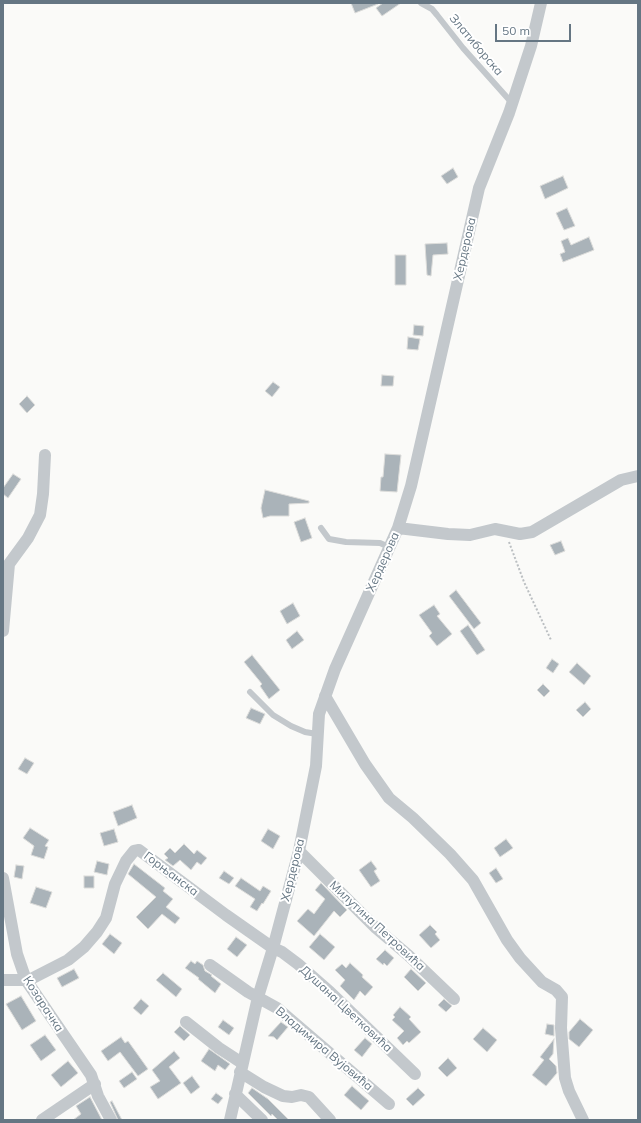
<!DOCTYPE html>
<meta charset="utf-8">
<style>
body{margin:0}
#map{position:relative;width:641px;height:1123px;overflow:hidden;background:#fafaf8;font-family:Mulish,sans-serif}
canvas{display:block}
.frame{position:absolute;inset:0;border:4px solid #657683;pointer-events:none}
.scale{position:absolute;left:495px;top:24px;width:76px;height:18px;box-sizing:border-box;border:2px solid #657683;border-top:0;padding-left:5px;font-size:12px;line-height:14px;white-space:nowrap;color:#657683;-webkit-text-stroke:3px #fff;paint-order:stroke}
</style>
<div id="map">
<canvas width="641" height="1123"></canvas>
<div class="frame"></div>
<div class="scale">50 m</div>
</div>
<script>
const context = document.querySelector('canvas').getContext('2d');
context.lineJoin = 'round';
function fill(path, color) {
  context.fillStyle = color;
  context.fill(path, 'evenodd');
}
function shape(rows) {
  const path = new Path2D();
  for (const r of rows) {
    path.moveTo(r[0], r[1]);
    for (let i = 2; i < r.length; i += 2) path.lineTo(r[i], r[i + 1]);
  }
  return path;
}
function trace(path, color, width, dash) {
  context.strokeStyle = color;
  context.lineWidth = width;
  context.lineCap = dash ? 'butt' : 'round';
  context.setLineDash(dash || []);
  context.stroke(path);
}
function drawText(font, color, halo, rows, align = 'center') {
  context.font = font + ' Mulish,sans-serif';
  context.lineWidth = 4;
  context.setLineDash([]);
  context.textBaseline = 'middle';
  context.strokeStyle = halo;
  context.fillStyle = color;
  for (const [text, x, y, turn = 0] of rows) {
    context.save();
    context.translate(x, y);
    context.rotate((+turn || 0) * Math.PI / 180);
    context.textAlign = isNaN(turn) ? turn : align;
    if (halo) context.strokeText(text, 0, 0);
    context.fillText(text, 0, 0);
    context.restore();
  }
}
const building = shape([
 [351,3,378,3,378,4,355,13,351,3],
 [383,3,401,3,382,16,376,8,383,3],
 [453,168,458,177,447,184,441,176,453,168],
 [563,176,568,188,545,199,540,186,563,176],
 [567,208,575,226,564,230,556,213,567,208],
 [589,237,594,250,563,262,560,254,565,252,561,241,568,238,571,245,589,237],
 [447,243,448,254,433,255,431,276,427,275,425,244,447,243],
 [395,255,406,255,406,285,395,285,395,255],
 [414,325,424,326,423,336,413,335,414,325],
 [408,337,420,339,418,350,407,349,408,337],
 [382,375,394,376,393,386,381,386,382,375],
 [273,382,280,387,272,397,265,391,273,382],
 [27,396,35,405,27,413,19,404,27,396],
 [385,454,401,455,397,492,380,491,381,477,383,477,385,454],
 [13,474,21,479,8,498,3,494,3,488,13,474],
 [265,490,309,501,309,503,289,504,289,516,270,516,263,518,261,508,265,490],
 [305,518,312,538,301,542,294,522,305,518],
 [561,541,565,551,555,555,550,545,561,541],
 [456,590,481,623,474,629,449,596,456,590],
 [293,603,300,616,287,624,280,611,293,603],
 [434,605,440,614,437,616,452,634,437,646,429,636,432,633,419,615,434,605],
 [468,625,485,650,477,655,460,631,468,625],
 [297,631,304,640,292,649,286,640,297,631],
 [252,655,280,690,269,699,260,686,262,684,244,662,252,655],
 [552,659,559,664,553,673,546,668,552,659],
 [577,663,591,676,584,685,569,672,577,663],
 [543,684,550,691,544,697,537,690,543,684],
 [585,702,591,709,583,717,576,710,585,702],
 [251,708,265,714,260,724,246,718,251,708],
 [25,758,34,763,27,774,18,769,25,758],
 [132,805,137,818,118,826,113,812,132,805],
 [30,828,49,840,45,846,48,847,44,859,31,855,34,846,23,838,30,828],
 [114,829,118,842,104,846,100,833,114,829],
 [268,829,280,836,273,849,261,841,268,829],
 [506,839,513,848,500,857,494,848,506,839],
 [184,844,194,854,197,850,207,858,201,865,197,862,191,870,180,860,173,866,165,860,168,858,164,854,170,848,175,853,184,844],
 [97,861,109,864,107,875,94,872,97,861],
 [371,861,377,869,374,871,380,881,371,887,359,870,371,861],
 [134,864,165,888,163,891,173,899,166,907,180,918,175,924,162,914,148,929,136,917,156,897,128,874,134,864],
 [16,865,24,866,22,879,14,877,16,865],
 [496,868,503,879,496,883,489,873,496,868],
 [224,871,234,878,229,884,219,878,224,871],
 [84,876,94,876,94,888,84,888,84,876],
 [241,878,260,891,263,886,271,891,263,904,262,903,257,911,250,907,255,899,235,886,241,878],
 [321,883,347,910,340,917,334,911,314,936,297,921,308,909,314,914,325,899,315,890,321,883],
 [36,887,52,892,46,908,30,903,36,887],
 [430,925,437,932,435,934,440,940,431,948,419,935,430,925],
 [110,934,122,943,114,954,102,944,110,934],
 [320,934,335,947,324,960,309,947,320,934],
 [236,937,247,945,237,957,227,949,236,937],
 [385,950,394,958,387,966,384,963,383,965,376,959,385,950],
 [191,961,195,964,197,961,203,965,205,971,212,975,211,976,221,984,215,993,198,979,199,978,185,968,191,961],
 [350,963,363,975,362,977,373,987,365,996,360,991,354,1000,340,986,345,980,335,970,342,964,346,968,350,963],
 [74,969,79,978,62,987,57,978,74,969],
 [411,969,426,983,418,991,404,977,411,969],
 [163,973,182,989,176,997,156,980,163,973],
 [21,996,36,1021,22,1030,6,1004,21,996],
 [141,999,149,1006,141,1015,133,1008,141,999],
 [444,999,452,1006,446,1012,438,1005,444,999],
 [400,1007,411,1017,409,1019,421,1032,409,1043,407,1041,403,1045,397,1038,404,1031,392,1020,395,1017,393,1015,400,1007],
 [580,1019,593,1030,579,1047,569,1039,569,1032,580,1019],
 [223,1020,234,1028,229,1035,218,1027,223,1020],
 [281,1022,288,1027,277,1040,274,1037,268,1036,281,1022],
 [547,1024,554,1025,554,1036,545,1034,547,1024],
 [180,1026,190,1035,184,1041,174,1032,180,1026],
 [483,1028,497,1040,487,1052,473,1039,483,1028],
 [45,1035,56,1050,41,1061,30,1045,45,1035],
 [121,1037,125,1043,128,1041,148,1069,138,1076,120,1052,108,1061,101,1051,121,1037],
 [365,1038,372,1044,362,1057,354,1050,365,1038],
 [554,1039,553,1054,549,1059,556,1066,557,1073,546,1086,532,1075,544,1060,540,1057,554,1039],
 [209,1049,230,1064,225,1070,218,1065,215,1071,201,1061,209,1049],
 [174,1051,180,1058,169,1067,181,1083,158,1099,150,1087,160,1081,152,1070,174,1051],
 [448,1058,457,1068,447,1077,438,1068,448,1058],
 [68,1061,78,1073,61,1087,51,1075,68,1061],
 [132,1072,137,1079,124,1088,119,1081,132,1072],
 [192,1076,200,1087,191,1094,183,1083,192,1076],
 [352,1086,369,1101,361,1110,344,1095,352,1086],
 [252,1088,268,1099,289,1120,278,1120,272,1114,271,1116,248,1093,252,1088],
 [418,1088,425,1095,413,1106,406,1099,418,1088],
 [216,1093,223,1098,218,1104,211,1099,216,1093],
 [90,1097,102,1120,73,1120,81,1114,76,1106,90,1097],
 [112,1101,122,1120,118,1120,110,1102,112,1101]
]);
fill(building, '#aab3b9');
trace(building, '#dcdcda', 1);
trace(shape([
 [509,542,524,582,551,640]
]), '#bbbfc2', 2, [2, 2]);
trace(shape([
 [421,3,432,9,437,15,463,48,512,103],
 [321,528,329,539,346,542,380,543,389,547],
 [250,692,273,715,291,726,305,732,317,734]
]), '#c3c8cc', 6);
trace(shape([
 [398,528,448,534,470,535,495,529,520,534,532,532,621,480,638,476],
 [3,631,9,564,28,538,40,515,43,494,45,455],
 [325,696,365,764,389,798,413,818,450,854,473,880,507,940,520,958,542,982,556,990,562,997,561,1028,565,1078,569,1091,583,1120],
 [299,851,376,928,408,955,454,999],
 [3,878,17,954,26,980,91,1075,98,1096,111,1120],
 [210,965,248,992,277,1008,389,1104],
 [3,980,26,980],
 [27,981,68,960,84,947,97,932,106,918,115,884,126,861,134,851,139,850,226,915,273,948,282,952,298,964,330,992,415,1074],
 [186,1022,219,1048,242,1063],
 [240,1072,264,1087,283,1096,292,1097,301,1095,309,1097,330,1120],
 [235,1094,262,1120],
 [42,1120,95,1084],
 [230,1120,258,997,273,948,299,851,316,766,319,714,335,669,398,528,411,486,479,188,509,113,531,46,541,3]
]), '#c3c8cc', 12);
drawText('12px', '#657683', '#fff', [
 ["Златиборска",476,45,50],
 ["Хердерова",465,249,-77],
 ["Хердерова",383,562,-66],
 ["Хердерова",293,870,-76],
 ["Горњанска",171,874,37],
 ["Милутина Петровића",377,926,43],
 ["Козарачка",43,1004,57],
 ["Душана Цветковића",346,1009,43],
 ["Владимира Вујовића",324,1049,40]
]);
</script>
